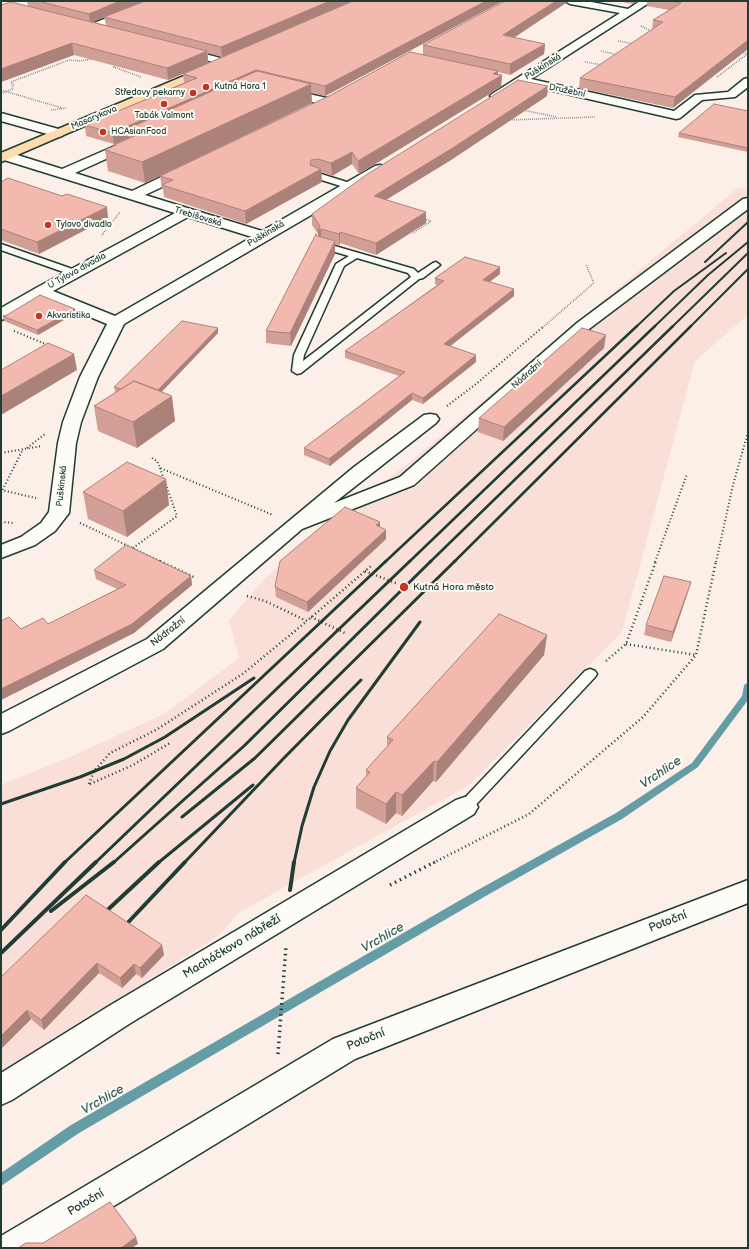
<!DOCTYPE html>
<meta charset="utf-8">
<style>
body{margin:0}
#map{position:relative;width:749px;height:1249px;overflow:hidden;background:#fbefe8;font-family:"Balsamiq Sans",sans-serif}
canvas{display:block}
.frame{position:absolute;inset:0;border:2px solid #1f3d34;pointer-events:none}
</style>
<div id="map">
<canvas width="749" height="1249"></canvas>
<div class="frame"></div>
</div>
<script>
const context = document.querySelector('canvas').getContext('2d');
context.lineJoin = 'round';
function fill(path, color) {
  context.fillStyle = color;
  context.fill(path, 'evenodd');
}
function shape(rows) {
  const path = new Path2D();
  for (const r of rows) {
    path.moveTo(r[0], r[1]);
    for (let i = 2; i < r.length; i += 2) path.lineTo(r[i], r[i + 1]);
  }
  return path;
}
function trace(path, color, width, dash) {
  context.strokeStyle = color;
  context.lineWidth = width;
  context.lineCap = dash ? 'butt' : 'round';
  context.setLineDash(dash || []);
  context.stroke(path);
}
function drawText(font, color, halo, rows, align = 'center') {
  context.font = font + ' "Balsamiq Sans",sans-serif';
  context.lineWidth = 4;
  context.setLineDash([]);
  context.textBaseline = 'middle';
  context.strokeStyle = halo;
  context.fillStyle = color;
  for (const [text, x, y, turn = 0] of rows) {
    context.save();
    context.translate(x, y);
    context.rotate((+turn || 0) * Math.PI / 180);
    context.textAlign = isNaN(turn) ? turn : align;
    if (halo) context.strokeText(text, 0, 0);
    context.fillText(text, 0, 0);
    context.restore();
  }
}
fill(shape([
 [738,188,748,189,748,315,695,361,622,632,469,785,240,912,218,936,5,1071,1,1068,1,785,70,757,166,713,239,658,229,620,264,579,330,522,406,465]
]), '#f9dfd7');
fill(shape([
 [748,683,748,700,698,767,622,819,484,897,79,1133,1,1186,1,1173,71,1125,476,891,616,813,692,763,742,696,744,686,745,684,748,683]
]), '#659da7');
const service = shape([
 [312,173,318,173,353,184,354,186,353,188,347,188,312,177,312,173],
 [321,242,414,269,418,273,433,263,436,262,440,265,423,278,419,279,301,373,297,374,292,371,294,355,336,264,349,256,318,247,317,245,318,243,321,242],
 [357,258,408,273,411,277,303,361,304,355,344,266,357,258],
 [1,244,78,271,79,273,78,275,72,275,1,250,1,244],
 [590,669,595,671,597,674,595,677,470,811,465,813,460,811,457,807,460,803,585,671,590,669]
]);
const minor = shape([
 [148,1,162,1,160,3,95,30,91,31,86,28,87,26,148,1],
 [565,1,586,1,628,9,640,1,652,1,531,79,674,111,695,95,728,92,744,79,748,78,748,87,735,97,702,100,680,118,676,119,523,84,500,98,492,98,490,96,492,94,620,13,570,4,565,1],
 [179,47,228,60,230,62,224,65,175,52,174,50,175,48,179,47],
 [283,88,331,99,333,102,331,105,327,106,279,93,277,91,279,89,283,88],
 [1,113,62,130,64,133,62,136,58,137,1,121,1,113],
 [133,138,137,139,139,142,137,145,75,173,132,191,184,166,194,166,196,169,194,172,145,195,262,231,375,166,380,165,385,166,387,169,385,172,124,324,98,377,81,422,76,443,69,513,55,531,35,545,1,558,1,545,21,537,41,523,49,512,58,443,63,422,80,377,107,324,42,297,7,318,1,320,1,308,36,288,175,213,1,159,1,154,6,152,11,153,62,169,133,138],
 [188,217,252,237,115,316,53,291,188,217],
 [748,198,748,209,589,329,414,485,302,529,163,649,9,731,1,734,1,714,147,639,354,467,424,415,430,414,436,415,439,419,436,423,334,503,400,477,577,323,743,199,748,198],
 [465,797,474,800,478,807,474,814,129,1024,12,1100,1,1105,1,1073,109,1006,456,800,465,797],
 [748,880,748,903,355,1059,45,1248,1,1248,1,1236,333,1039,748,880]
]);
const primary = shape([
 [210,65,214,66,216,68,214,70,1,162,1,153,210,65]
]);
trace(service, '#1f3d34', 3);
trace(minor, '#1f3d34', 3);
trace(primary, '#1f3d34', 3);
trace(shape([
 [641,26,653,32],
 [618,41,635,44],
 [601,51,618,55],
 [741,52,748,54],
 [585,62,602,65],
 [113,64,115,65,114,67,141,77],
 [717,77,747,54],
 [1,90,62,108],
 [1,94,12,89,13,85,11,82,69,60,80,61,92,59],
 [51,110,66,108],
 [522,110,557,117],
 [508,120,595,117],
 [413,233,431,221,424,219],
 [102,235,120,212],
 [543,327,594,283,586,265]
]), '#1f3d34', 1.5, [0.5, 1.5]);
trace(shape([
 [14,331,48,345],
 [447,406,476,384,544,326],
 [27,448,45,434],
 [1,453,42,446],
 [152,458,157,461,160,468,273,515],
 [160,468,164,480],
 [1,490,36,498],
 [1,493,23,449],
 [1,522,14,523],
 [80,523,162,562],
 [133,548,177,516,166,485],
 [655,562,687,474],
 [716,562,733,485,748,432]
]), '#1f3d34', 2, [1, 2.5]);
trace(shape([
 [160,561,196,578],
 [365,571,398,584],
 [247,596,265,601,307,621,371,566],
 [311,617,347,634],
 [626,644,696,655],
 [606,661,626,644,656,561],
 [89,784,94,771,110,753,156,730,244,673,307,621],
 [90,784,133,765,170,743],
 [433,863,529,814,643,717,696,655,716,561]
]), '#1f3d34', 2.5, [1, 3]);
trace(shape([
 [390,885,435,862],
 [278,1054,286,946]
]), '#1f3d34', 3.5, [1.5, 4]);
fill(service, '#fdfcf7');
fill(minor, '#fdfcf7');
fill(primary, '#fcdcac');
trace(shape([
 [705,262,748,222],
 [636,327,674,291,726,253],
 [654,327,708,275,748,242],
 [672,327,748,253],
 [690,327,748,269]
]), '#1f3d34', 2);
trace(shape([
 [385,562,637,326],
 [409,562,655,326],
 [430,562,673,326],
 [454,562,691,326]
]), '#1f3d34', 2.5);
trace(shape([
 [1,804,80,777,124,759,165,737,254,678],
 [182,817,255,758,455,561],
 [64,863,386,561],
 [95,863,410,561],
 [113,863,244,746,431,561],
 [158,863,253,785],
 [184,863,283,759,361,680],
 [294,863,302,826,314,787,330,751,348,720,420,622]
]), '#1f3d34', 3);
trace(shape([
 [290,890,294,862],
 [51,911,114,862],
 [100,917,159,862],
 [1,930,65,862],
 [120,931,185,862],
 [1,953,96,862]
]), '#1f3d34', 4);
fill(shape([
 [23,1,352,1,222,57,208,53,208,63,168,80,74,55,1,82,1,5,28,6,27,2],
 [104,17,106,25,93,22],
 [353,1,503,1,325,96,311,93,312,103,145,183,108,171,105,150,114,146,114,144,86,136,85,125,184,83,183,74],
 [616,1,638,1,633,4],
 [647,1,748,1,673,108,579,88,580,78,652,30,653,20,669,10,647,6],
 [566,3,514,38,545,44,544,54,510,75,498,72,498,74,502,75,501,87,359,174,352,164,332,176,321,172,322,182,246,224,164,197,163,189,162,189,160,176,423,54,423,45],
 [548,86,547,96,451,160,386,200,426,223,376,255,340,243,339,246,335,244,335,254,291,346,266,343,266,331,317,236,318,237,318,234,312,225,312,214],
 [748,111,748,152,678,137,679,133],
 [1,182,108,218,39,254,1,240],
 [500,267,500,274,489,282,514,289,514,296,450,346,476,362,423,404,412,400,330,466,304,455,304,448,399,376,345,358,345,351,437,285,435,284,435,278],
 [75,309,76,313,38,335,4,321,3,316,7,315],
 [218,328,218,333,161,392,175,421,137,448,98,431,94,406,116,392,115,392,114,387],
 [604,348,503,441,478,432,479,418],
 [166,479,169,505,127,537,88,519,83,492],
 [380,527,386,539,308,612,276,597,275,587],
 [94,570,191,576,192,585,134,633,1,700,1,621,21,629,48,624,117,589,96,579],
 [688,592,671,642,644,635,646,625],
 [547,635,544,655,436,782,433,781,402,816,396,813,386,824,356,808,356,788,366,777,366,770,387,747,387,737],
 [162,945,164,955,142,978,136,974,122,988,99,973,44,1030,31,1019,1,1049,1,977]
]), '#d29f96');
fill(shape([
 [120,1,144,1,90,23,89,14],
 [330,1,352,1,222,57,221,47],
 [486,1,503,1,325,96,325,86],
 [556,1,566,1,566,3,502,45,503,35],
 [633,1,638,1,633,4],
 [748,40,748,49,673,108,675,97],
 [72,43,74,55,1,82,1,69],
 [545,44,544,54,510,75,510,64],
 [207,51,208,63,168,80,167,68],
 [256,70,256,81,127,129,129,138,114,144,112,133],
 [498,71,498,78,502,75,501,87,359,174,358,161],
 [311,84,312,103,145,183,142,162],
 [548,86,547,96,451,160,374,207,374,196],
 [352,152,352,164,332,176,331,163],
 [321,169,322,182,246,224,245,211],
 [107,207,108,218,39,254,37,242],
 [426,212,426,223,376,255,376,243],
 [321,229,321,241,318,241,318,230],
 [340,232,340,243,339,246,339,234],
 [335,241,335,254,291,346,290,333],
 [500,267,500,274,483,287,483,280],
 [514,289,514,296,444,351,444,344],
 [75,309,76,313,38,335,37,330],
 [218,328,218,333,153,401,152,396],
 [606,335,604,348,503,441,504,427],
 [74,354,77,370,1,415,1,396],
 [476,355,476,362,423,404,423,398],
 [412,393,412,400,330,466,329,459],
 [172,396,175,421,137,448,133,422],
 [166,479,169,505,127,537,123,511],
 [380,522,380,531,376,525],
 [386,530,386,539,308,612,307,602],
 [191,576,192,585,134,633,1,700,1,689],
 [691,582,688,592,671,642,673,632],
 [547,635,544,655,436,782,437,762],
 [434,761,433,781,402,816,402,795],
 [396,792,396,813,386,824,386,804],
 [162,945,164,955,142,978,140,968],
 [97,963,99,973,44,1030,41,1020],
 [134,964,136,974,122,988,120,978],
 [27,1010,31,1019,1,1049,1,1036],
 [136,1237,138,1244,132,1248,121,1248]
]), '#ab827a');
const building = shape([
 [38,1,120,1,89,14,38,1],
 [145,1,330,1,221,47,104,17,145,1],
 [353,1,486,1,325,86,256,70,112,133,85,125,197,78,183,74,353,1],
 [505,1,556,1,503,35,545,44,510,64,423,45,505,1],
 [671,1,748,1,748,40,675,97,580,78,663,22,653,20,681,3,671,1],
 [11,2,207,51,167,68,72,43,1,69,1,5,11,2],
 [410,52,498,71,493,74,502,75,358,161,352,152,331,163,318,159,311,160,310,165,321,169,245,211,162,185,173,180,160,176,331,95,410,52],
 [257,71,311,84,142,162,105,150,116,145,114,145,141,133,127,129,257,71],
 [518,80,548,86,451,149,374,196,426,212,376,243,340,232,339,234,321,229,318,230,320,226,312,214,366,175,518,80],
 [714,104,748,111,748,148,679,133,714,104],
 [8,178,62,196,67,194,107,207,37,242,1,229,1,182,8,178],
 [316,234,317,236,335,241,290,333,266,331,316,234],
 [465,257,500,267,483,280,514,289,444,344,476,355,423,398,412,393,329,459,304,448,405,372,345,351,444,281,435,278,465,257],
 [40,295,75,309,37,330,3,316,7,315,40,295],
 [182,321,218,328,158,390,134,381,121,389,114,387,182,321],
 [582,328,606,335,504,427,479,418,582,328],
 [48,343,74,354,1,396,1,370,48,343],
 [134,381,172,396,133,422,94,406,134,381],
 [127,462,166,479,123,511,83,492,127,462],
 [345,507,380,522,376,525,386,530,307,602,275,587,280,561,345,507],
 [126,545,191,576,132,624,1,689,1,621,9,617,21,629,43,618,48,624,126,585,94,570,126,545],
 [664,576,691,582,673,632,646,625,664,576],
 [499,614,547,635,437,762,434,761,402,795,396,792,386,804,356,788,370,772,366,770,393,740,387,737,499,614],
 [86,895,162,945,140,968,134,964,120,978,97,963,41,1020,27,1010,1,1036,1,977,86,895],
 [110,1202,136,1237,121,1248,18,1248,26,1243,43,1243,110,1202]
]);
fill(building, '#f4b9ae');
trace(building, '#ab827a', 1);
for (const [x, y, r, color] of [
 [206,87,4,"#c8321e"],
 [193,93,4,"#c8321e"],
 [164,104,4,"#c8321e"],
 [103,132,4,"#c8321e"],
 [48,225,4,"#c8321e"],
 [39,316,4,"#c8321e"],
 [404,587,5,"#c8321e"]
]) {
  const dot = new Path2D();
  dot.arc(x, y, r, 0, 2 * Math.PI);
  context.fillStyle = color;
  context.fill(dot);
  trace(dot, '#fdfcf7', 1.5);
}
drawText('9px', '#1f3d34', '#fdfcf7', [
 ["Puškinská",543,67,-32],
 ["Družební",567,91,12],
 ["Masarykova",94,118,-23],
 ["Trebišovská",198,217,17],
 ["Puškinská",266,234,-31],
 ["U Tylova divadla",77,271,-29],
 ["Nádražní",527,375,-42],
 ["Puškinská",62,486,-84]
]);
drawText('9px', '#1f3d34', '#fdfcf7', [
 ["Kutná Hora 1",214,87],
 ["Středovy pekarny",185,93,"right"],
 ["Tabák Valmont",164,116,"center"],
 ["HCAsianFood",111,132],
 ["Tylovo divadlo",56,225],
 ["Akvaristika",47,316]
], 'left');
drawText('10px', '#1f3d34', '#fdfcf7', [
 ["Kutná Hora město",413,587]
], 'left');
drawText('10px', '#1f3d34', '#fdfcf7', [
 ["Nádražní",168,632,-38]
]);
drawText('12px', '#1f3d34', '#fdfcf7', [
 ["Potoční",668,922,-21],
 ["Macháčkovo nábřeží",232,947,-31],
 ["Potoční",366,1040,-22],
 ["Potoční",86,1203,-31]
]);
drawText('italic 13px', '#365d5a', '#fdfcf7', [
 ["Vrchlice",661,773,-34],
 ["Vrchlice",383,938,-30],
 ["Vrchlice",103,1100,-30]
]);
</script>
